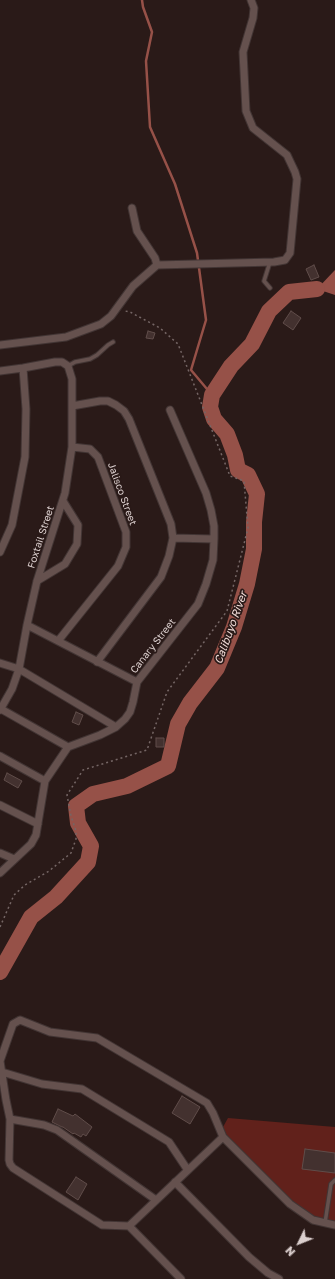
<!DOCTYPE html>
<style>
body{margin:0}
#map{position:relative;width:335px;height:1279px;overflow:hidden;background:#2a1a18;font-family:"Golos Text",sans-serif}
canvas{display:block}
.north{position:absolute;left:279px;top:1223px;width:40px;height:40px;-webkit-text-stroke:3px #2a1a18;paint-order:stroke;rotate:227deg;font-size:11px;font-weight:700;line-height:16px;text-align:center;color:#dbcfce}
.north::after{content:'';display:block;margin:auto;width:14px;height:18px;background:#dbcfce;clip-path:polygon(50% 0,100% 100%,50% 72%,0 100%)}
</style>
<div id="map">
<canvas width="335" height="1279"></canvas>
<div class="north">N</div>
</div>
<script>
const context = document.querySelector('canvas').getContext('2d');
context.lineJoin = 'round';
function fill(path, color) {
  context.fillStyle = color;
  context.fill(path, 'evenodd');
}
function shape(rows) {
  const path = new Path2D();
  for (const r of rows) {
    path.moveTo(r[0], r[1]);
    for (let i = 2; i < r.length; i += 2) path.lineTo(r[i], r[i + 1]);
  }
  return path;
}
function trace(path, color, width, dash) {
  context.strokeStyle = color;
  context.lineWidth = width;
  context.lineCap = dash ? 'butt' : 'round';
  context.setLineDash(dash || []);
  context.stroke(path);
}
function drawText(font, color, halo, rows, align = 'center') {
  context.font = font + ' "Golos Text",sans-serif';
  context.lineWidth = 3.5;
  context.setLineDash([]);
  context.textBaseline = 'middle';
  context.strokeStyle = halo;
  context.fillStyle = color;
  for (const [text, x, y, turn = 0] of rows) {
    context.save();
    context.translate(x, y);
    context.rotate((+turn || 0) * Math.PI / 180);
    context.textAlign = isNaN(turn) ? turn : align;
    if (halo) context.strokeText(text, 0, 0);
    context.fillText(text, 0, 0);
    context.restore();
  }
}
fill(shape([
 [228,1118,335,1127,335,1224,316,1222,288,1200,228,1139,223,1127]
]), '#61211b');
fill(shape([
 [335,270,335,295,317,289,334,271]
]), '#965148');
trace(shape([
 [142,0,143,7,152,32,146,61,150,127,175,184,197,253,206,320,191,370,212,395]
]), '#965148', 2.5);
trace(shape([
 [0,972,31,917,56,897,88,862,91,846,78,823,76,806,93,794,127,786,168,766,178,724,190,703,217,668,234,627,247,584,254,549,254,522,257,494,248,475,238,470,235,455,227,434,214,419,210,407,212,395,231,366,252,344,269,311,289,292,317,289]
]), '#965148', 16);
const building = shape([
 [314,265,319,277,311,280,306,269,314,265],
 [291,311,301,318,293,330,283,323,291,311],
 [148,331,155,333,153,339,146,338,148,331],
 [76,712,83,715,79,725,72,722,76,712],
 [156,738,164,738,164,747,156,747,156,738],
 [7,773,22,781,18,788,4,780,7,773],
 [182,1096,200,1107,190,1124,172,1113,182,1096],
 [58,1109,73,1116,75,1114,92,1127,86,1136,83,1134,81,1137,74,1133,73,1134,63,1127,62,1127,52,1122,58,1109],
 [305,1149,335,1153,335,1173,302,1169,305,1149],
 [76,1177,87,1184,78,1200,66,1192,76,1177]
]);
fill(building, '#43312f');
trace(building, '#604d4a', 1);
const lane = shape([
 [270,288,264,281,270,262],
 [68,366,75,362,90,359,97,355,108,345,113,342],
 [325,1223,331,1184,335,1180]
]);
const street = shape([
 [132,208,137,231,155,258,157,265],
 [0,345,66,337,101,324,111,316,133,286,157,265,274,262,285,260,290,253,297,179,295,172,287,155,253,128,246,111,243,52,253,18,254,8,251,0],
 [0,371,23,368,55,362,62,362,68,366,72,379,72,447,65,493,37,581,27,625,19,669,12,689,0,710],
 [72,406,100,401,108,401,116,405,124,411,129,419,171,524,173,538,169,556,161,577,97,662],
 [173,538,214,539],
 [0,552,12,525,25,457,26,409,23,368],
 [37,581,65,564,77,544,78,525,63,501],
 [27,625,137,682],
 [58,641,118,566,126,547,126,532,98,457,90,449,72,447],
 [0,663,19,669,116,727],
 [1,709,68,747],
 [0,756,45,781],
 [0,805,38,824],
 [0,853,14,859],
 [0,873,31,844,36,835,45,781,68,747,100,735,116,727,125,719,130,712,133,702,137,682,198,604,206,584,213,560,214,539,214,526,211,510,206,493,170,410],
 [2,1072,42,1084,82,1089,169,1142,187,1169],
 [10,1119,44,1125,57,1130,156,1200],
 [175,1182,249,1257,268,1273,279,1279],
 [129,1226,223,1137],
 [181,1279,129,1226,102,1225,13,1168,10,1164,9,1160,10,1119,6,1100,0,1061,13,1024,20,1020,50,1032,97,1038,207,1103,213,1113,223,1137,290,1204,313,1220,335,1225]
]);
trace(lane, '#423534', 5.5);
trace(street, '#423534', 9);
trace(shape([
 [0,927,14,895,25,885,49,871,71,853,76,839,76,831,71,816,67,795,83,770,147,750,167,692,227,611,248,528,244,481,230,476,178,344,160,328,130,312,125,311]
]), '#756665', 1.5, [2, 3]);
trace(lane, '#65514e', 3.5);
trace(street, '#65514e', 7);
drawText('10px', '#dbcfce', '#2a1a18', [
 ["Jalisco Street",122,494,70],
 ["Foxtail Street",41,537,-72],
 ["Canary Street",153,646,-52]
]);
drawText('italic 11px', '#f3ddd9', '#2a1a18', [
 ["Calibuyo River",231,628,-70]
]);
</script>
